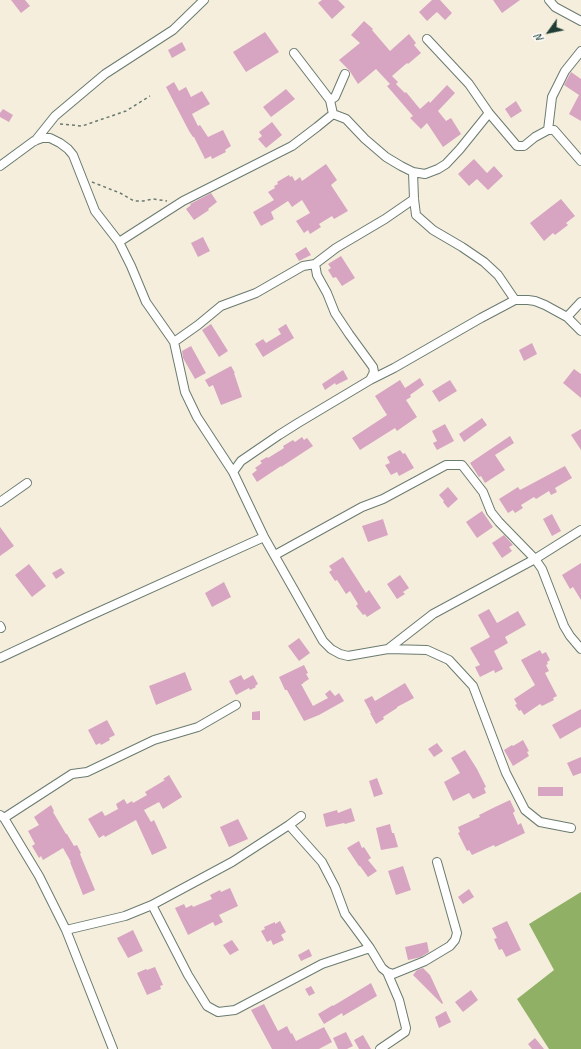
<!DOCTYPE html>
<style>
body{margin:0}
#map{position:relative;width:581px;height:1049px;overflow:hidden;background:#f5eedd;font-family:Caveat,sans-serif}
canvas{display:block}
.north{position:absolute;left:529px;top:12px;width:40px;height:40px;-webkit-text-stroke:3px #fff;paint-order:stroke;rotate:237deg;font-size:11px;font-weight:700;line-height:16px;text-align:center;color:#1f3d34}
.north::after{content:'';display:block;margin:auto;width:14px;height:18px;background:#1f3d34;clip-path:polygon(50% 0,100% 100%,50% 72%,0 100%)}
</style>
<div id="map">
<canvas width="581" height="1049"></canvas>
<div class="north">N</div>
</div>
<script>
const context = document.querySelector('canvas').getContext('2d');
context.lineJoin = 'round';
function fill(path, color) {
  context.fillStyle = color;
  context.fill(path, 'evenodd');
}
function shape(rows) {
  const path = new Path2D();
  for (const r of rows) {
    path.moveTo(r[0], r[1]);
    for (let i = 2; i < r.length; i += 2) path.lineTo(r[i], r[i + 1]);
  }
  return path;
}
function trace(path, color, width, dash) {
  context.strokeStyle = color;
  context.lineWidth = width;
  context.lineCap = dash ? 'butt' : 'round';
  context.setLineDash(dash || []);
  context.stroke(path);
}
fill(shape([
 [581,892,581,1049,549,1049,517,999,554,970,529,924]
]), '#90b165');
fill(shape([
 [11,0,25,0,30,6,21,13],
 [322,0,338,0,345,7,332,19,318,3],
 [432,0,440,0,452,13,445,20,437,12,427,21,419,12],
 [493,0,520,0,502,13],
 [364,21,373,29,372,30,390,51,409,34,416,43,414,45,421,53,408,64,407,63,392,76,398,82,396,84,405,93,406,92,420,109,429,101,430,103,447,85,455,93,438,111,446,121,451,118,461,134,443,147,427,123,421,129,410,118,413,116,387,86,390,84,376,69,358,84,349,70,339,60,360,43,351,35],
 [265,32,279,52,246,72,233,52],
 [182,42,186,50,172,58,168,50],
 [571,72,581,79,581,121,569,114,579,95,564,85],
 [174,82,179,91,186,87,191,97,202,91,210,104,192,114,198,126,200,125,208,137,223,130,231,146,225,150,226,152,212,159,211,156,205,159,194,137,193,137,189,131,166,87],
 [286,89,295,99,271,117,263,107],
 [516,101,522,111,511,118,505,109],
 [3,109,13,115,9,122,0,117,0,113],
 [272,122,282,135,266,148,258,139,262,136,259,132],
 [474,159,487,173,494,166,503,176,488,190,477,179,469,186,458,174],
 [326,164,337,180,331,185,348,211,334,219,332,216,319,224,321,227,310,234,308,230,304,233,296,221,310,213,302,200,292,207,288,201,271,212,274,219,261,226,253,212,274,200,268,192,275,188,274,186,278,184,277,182,289,175,290,177,292,176,295,181,300,177,302,181],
 [211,193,217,202,208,209,209,210,194,220,186,209,191,205,190,204,192,203],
 [561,199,575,216,566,223,568,225,555,235,553,233,544,241,530,223],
 [203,237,210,251,198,257,191,243],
 [306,247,311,255,299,261,295,254],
 [341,256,355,278,342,286,336,277,333,278,328,270,331,268,328,264],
 [211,324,228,351,219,357,202,330],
 [286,324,294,338,263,357,255,344,263,339,266,343,281,334,278,329],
 [532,343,537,354,524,361,519,350],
 [191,346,206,373,195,379,183,358,182,351],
 [231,366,235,373,234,373,242,397,221,405,213,385,209,387,205,380],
 [574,369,581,374,581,398,563,383],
 [343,370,348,379,336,385,335,383,325,390,322,384],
 [420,378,424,385,410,395,411,397,406,400,417,417,397,431,395,428,360,450,352,438,387,415,375,396,400,380,405,388],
 [450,380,457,391,439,402,432,391],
 [482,418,487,425,464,442,459,434],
 [445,424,454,441,437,450,433,443,437,441,432,431],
 [581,429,581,450,571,435],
 [510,436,514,443,495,455,505,470,485,483,481,476,479,477,470,463],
 [302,437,304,440,307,438,313,446,281,467,281,466,257,482,252,474,257,470,255,468,262,463,260,461,267,457,268,458,284,448,283,446,293,440,295,442],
 [400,450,403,454,405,453,414,468,399,476,397,472,391,475,385,465,390,463,387,457],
 [565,466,572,478,555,488,557,492,551,495,549,491,536,499,534,497,521,505,523,508,515,513,513,510,508,513,499,499,518,487,520,490],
 [448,487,458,499,448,508,443,502,444,501,439,495],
 [482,511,493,527,477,538,466,522],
 [552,514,561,531,552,536,543,519],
 [383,519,388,535,368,542,362,526],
 [0,527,14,546,0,556],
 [504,535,513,545,509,547,512,551,502,558,492,543],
 [343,557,366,593,369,590,381,608,367,617,365,614,363,615,356,606,358,604,350,591,346,594,337,580,335,581,329,572,332,570,329,566],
 [581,563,581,600,573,587,570,589,562,575],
 [29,564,46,586,32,597,15,575],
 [61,568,65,573,56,579,52,573],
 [400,575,409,588,403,592,405,594,397,599,387,584],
 [224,582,231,597,212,607,205,593],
 [489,609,497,623,518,611,526,625,505,637,508,643,494,651,503,669,495,673,494,670,480,677,475,667,480,665,470,648,490,637,478,615],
 [299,638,310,653,299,661,288,646],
 [540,650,542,654,546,652,550,660,547,662,548,664,546,665,549,671,545,673,557,696,553,698,554,700,542,706,540,704,524,715,521,710,519,711,515,705,517,704,514,699,535,685,521,660],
 [304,665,308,673,306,674,309,679,303,683,303,684,301,684,313,706,328,698,325,694,330,690,335,696,339,693,344,701,319,715,304,721,287,690,285,690,279,677],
 [185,672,192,690,156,705,149,686],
 [241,675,244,680,253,675,258,684,255,686,256,687,250,690,249,688,236,695,229,681],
 [405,683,414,698,397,707,397,708,383,717,384,719,376,724,370,713,371,713,364,700,372,696,375,701],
 [581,709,581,727,560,739,552,725],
 [260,711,260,720,252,720,252,712],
 [107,720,115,735,109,738,110,740,101,745,100,743,96,745,88,730],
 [523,740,529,751,527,752,529,756,513,766,504,750,512,745,513,746],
 [437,743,443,751,434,757,428,749],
 [465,750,477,769,486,787,484,788,486,793,473,799,469,793,453,801,444,782,460,773,451,758],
 [581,757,581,773,573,776,567,763],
 [169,775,182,797,163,809,159,802,144,810,151,822,154,820,167,848,152,855,136,820,105,837,104,835,99,838,88,819,102,811,105,816,118,809,116,804,124,799,127,804,132,801,133,803,147,795,145,792,165,780,163,779],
 [377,778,383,794,374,797,369,781],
 [538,787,563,787,563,796,538,796],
 [510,800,515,811,513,813,518,825,521,823,525,833,495,847,494,845,472,855,469,850,467,851,458,833,460,832,458,827,480,817,479,815,493,808],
 [51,805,54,811,53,812,66,834,67,834,74,846,77,845,81,853,80,854,95,890,83,895,70,862,71,862,63,848,43,860,41,856,39,858,32,846,35,844,28,831,39,825,34,817],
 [351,808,355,821,345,824,344,823,326,827,323,814,337,810,338,813],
 [238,819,248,839,229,847,220,827],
 [390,824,392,833,394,833,398,847,381,850,376,828],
 [359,841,362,848,364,847,371,858,368,860,377,871,368,877,360,866,359,866,347,848],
 [403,866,411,890,396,895,388,871],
 [230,888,238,906,219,915,223,922,215,926,213,922,188,935,175,908,184,904,186,908,192,905,193,907,212,899,210,895,220,890,221,892],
 [469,889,474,897,463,904,458,897],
 [280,921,286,932,281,935,284,940,273,945,271,940,267,942,261,931,265,929,264,927,275,922,275,924],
 [507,921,521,950,506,957,502,949,499,950,494,939,497,938,492,928],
 [133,930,143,951,128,958,119,942,117,938],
 [232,940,239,950,230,955,223,945],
 [427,942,429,952,421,957,408,960,405,947],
 [309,949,312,956,301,961,298,955],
 [155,967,163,985,160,986,161,989,147,995,137,973,146,969,147,970],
 [423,968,430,975,443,1003,442,1004,413,975,417,970],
 [371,983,377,996,343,1016,342,1013,324,1024,318,1014,333,1005,333,1006],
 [311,986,315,993,309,996,305,989],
 [471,990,478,1000,463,1012,455,1002],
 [264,1004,278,1031,287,1026,291,1034,292,1033,296,1041,324,1027,332,1042,319,1049,272,1049,251,1010],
 [446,1011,451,1022,439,1028,435,1017],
 [346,1032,353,1046,347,1049,338,1049,333,1038],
 [363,1035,371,1049,359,1049,354,1040],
 [535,1038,544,1049,532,1049,528,1044]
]), '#d7a5c1');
const minor = shape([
 [549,0,555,7,581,21],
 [427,39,469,84,489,113,517,146,524,146,535,137,548,130,554,130,581,161],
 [330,100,335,97,345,74],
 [333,114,346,119,365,139,386,157,401,166,413,172,425,174,438,169,446,164,460,149,489,113],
 [548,130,552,97,565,71,581,51],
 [35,141,55,116,105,74,173,30,204,0],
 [0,166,34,141,42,138,50,138,60,143,68,149,73,155,95,211,119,242,183,201,292,146,317,127,333,114,330,100,317,83,294,53],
 [413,172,414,199,416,215,433,230,462,247,484,262,498,275,515,300],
 [119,242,131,266,146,302,174,342,198,325,221,306,256,293,303,266,315,264],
 [567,317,581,331],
 [174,342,185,392,197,417,233,472],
 [370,380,374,372,373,367,349,334,335,313,327,293,317,275,315,264,336,248,385,219,414,199],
 [0,502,27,483],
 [275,555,362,507,383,499,446,465,462,465,483,492,491,512,499,522,535,559,542,569,564,626,570,636,581,649],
 [0,626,1,628],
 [388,649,433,614,535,559,581,530],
 [0,658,85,618,264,537],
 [0,815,4,818,39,876,66,930,113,1049],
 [4,818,72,774,87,772,154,740,198,727,236,705],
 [289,825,322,862,335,887,345,914,370,948,382,968,387,972,393,974,425,961,450,946,455,940,457,933,437,862],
 [571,828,540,822,525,810,506,773,473,686,449,660,427,650,388,649,348,656,340,654,331,649,323,641,264,537,233,472,241,461,279,435,298,423,370,380,394,368,481,318,515,300,528,300,535,301,545,305,567,317,581,302],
 [152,905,188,975,207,1006,218,1012,235,1010,322,964,370,948],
 [66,930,125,916,152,905,232,862,289,825,301,816],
 [380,1049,405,1032,406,1028,399,1000,387,972]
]);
trace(minor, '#6a7b6f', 10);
trace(shape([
 [60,124,82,126,126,111,150,96],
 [92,182,120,193,134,201,143,201,153,199,167,201]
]), '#6a7b6f', 1.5, [3, 3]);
trace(minor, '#fff', 8);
</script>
